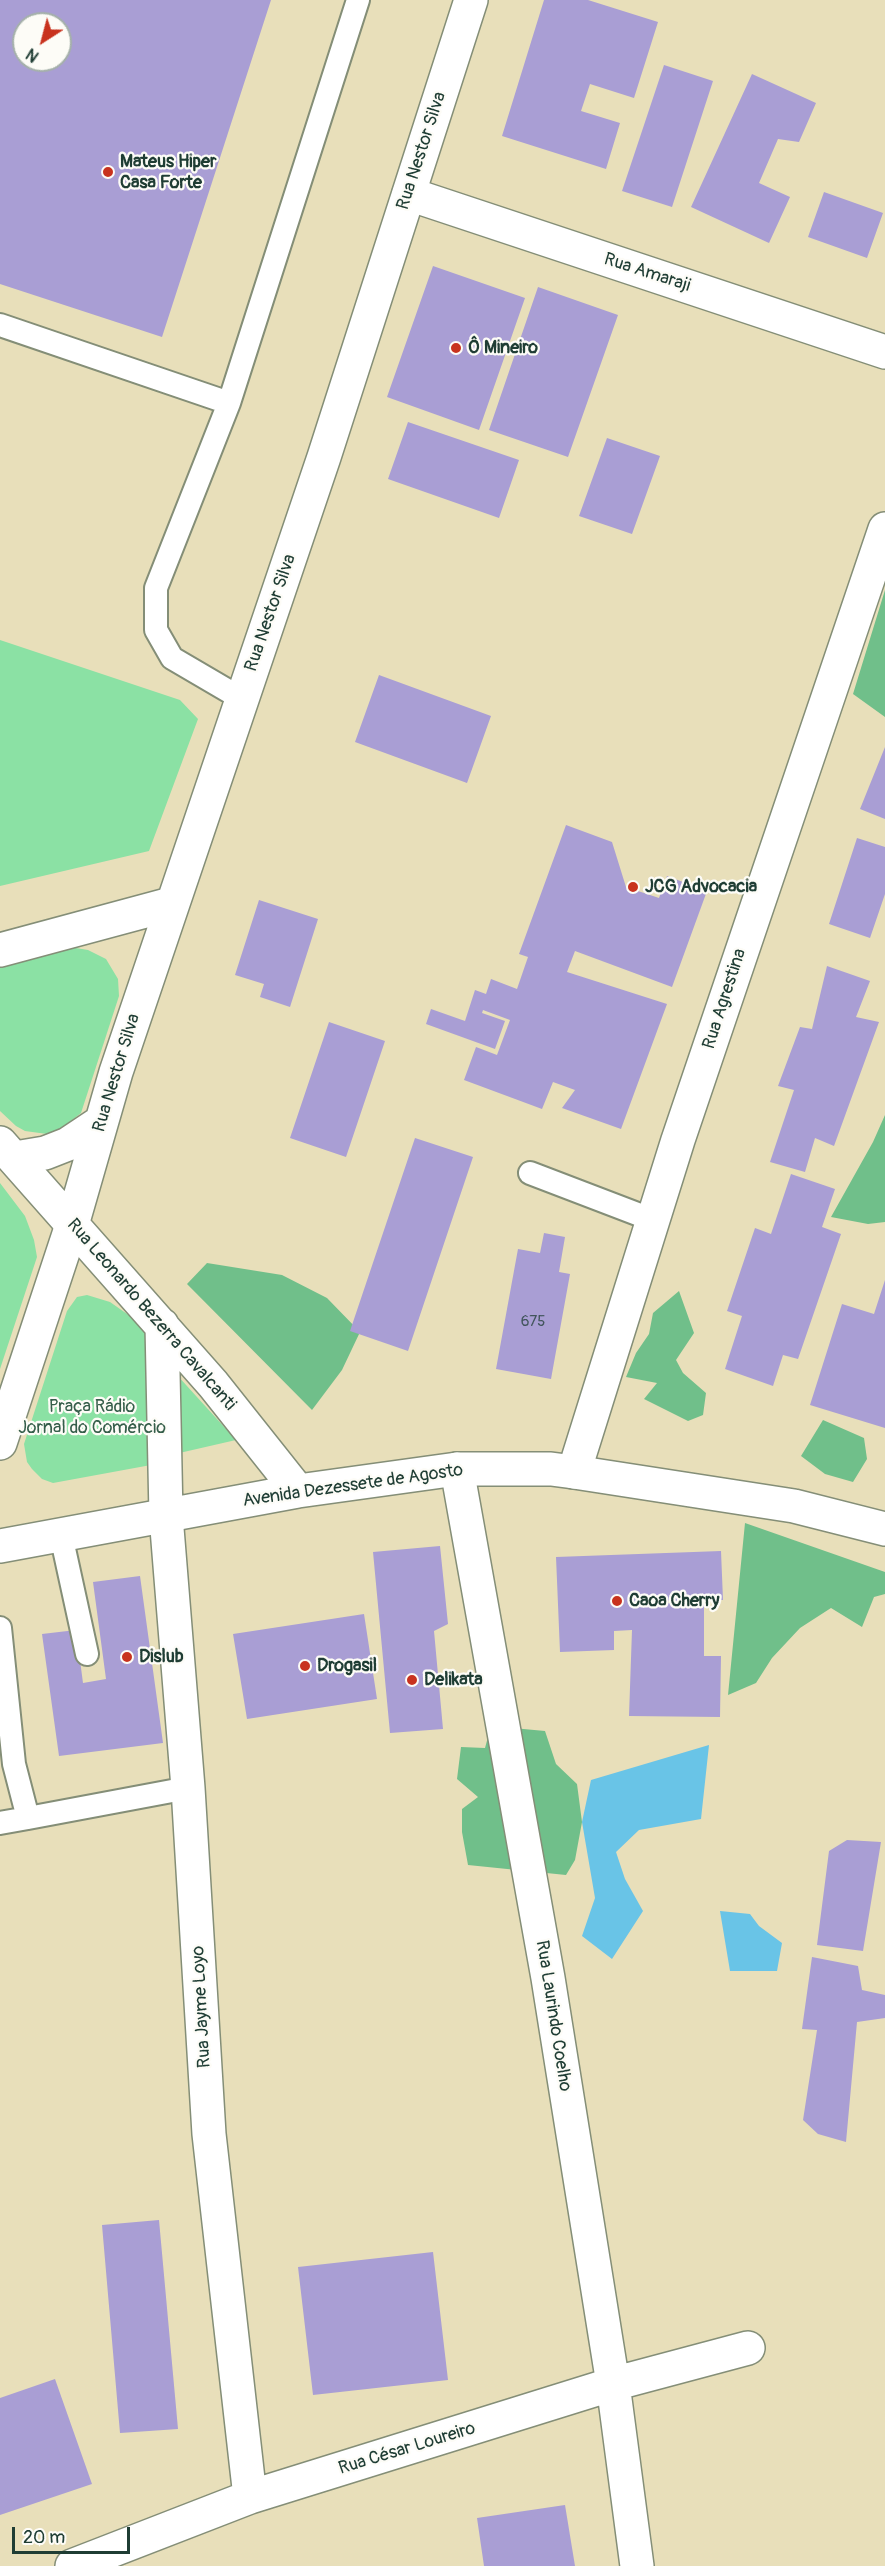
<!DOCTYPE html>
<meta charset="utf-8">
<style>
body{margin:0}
#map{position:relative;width:885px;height:2566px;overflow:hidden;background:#e8dfba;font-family:Pangolin,sans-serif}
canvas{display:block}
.north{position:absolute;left:12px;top:12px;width:60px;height:60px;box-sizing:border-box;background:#fdfcf7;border:2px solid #a4b0a9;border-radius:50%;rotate:216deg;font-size:16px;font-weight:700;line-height:24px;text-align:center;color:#1f3d34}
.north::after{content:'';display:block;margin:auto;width:21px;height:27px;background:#c8321e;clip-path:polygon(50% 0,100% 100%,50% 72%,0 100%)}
.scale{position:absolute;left:12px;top:2527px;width:118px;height:27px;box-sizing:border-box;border:3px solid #1f3d34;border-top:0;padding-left:8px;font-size:18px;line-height:21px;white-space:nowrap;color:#1f3d34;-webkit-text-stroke:4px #fdfcf7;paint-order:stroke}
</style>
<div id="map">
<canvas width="885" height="2566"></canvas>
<div class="north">N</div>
<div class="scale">20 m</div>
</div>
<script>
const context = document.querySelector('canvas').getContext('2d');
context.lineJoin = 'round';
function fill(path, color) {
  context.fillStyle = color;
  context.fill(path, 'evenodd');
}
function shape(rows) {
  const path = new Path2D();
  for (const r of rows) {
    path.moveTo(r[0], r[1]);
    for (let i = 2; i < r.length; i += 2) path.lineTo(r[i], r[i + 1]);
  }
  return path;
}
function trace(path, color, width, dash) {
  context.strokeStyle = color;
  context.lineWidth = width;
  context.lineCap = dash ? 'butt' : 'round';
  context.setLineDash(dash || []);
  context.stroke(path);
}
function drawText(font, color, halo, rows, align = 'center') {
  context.font = font + ' Pangolin,sans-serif';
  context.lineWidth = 4.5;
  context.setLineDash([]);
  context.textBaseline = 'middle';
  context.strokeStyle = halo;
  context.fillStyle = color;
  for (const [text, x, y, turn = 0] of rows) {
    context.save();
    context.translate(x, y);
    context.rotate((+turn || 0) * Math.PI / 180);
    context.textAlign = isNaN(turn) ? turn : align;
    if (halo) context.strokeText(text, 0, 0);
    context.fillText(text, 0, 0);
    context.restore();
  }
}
fill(shape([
 [0,640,180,700,198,719,149,851,0,886],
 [64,946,88,950,106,959,118,979,119,996,81,1113,57,1132,47,1134,25,1131,16,1126,0,1111,0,961],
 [0,1183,25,1216,34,1240,37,1257,0,1369],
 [87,1295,110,1302,150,1330,151,1465,53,1483,42,1479,32,1469,27,1462,24,1444,67,1311,77,1297],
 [177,1375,236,1440,175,1454]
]), '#8be1a4');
fill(shape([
 [885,590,885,717,853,694],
 [885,1115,885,1222,868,1224,831,1217,873,1142],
 [207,1263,282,1275,327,1298,360,1332,342,1370,312,1410,187,1284],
 [679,1291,694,1333,676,1360,683,1373,706,1393,703,1415,688,1421,644,1399,657,1383,626,1377,636,1353,649,1334,653,1313],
 [823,1420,864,1438,867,1459,853,1482,825,1474,801,1456],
 [745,1523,885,1572,885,1594,874,1597,862,1627,831,1608,800,1628,772,1658,756,1683,728,1695],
 [491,1726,545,1731,556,1764,577,1784,582,1822,575,1860,566,1875,468,1865,462,1832,462,1809,478,1797,457,1779,461,1747,485,1748]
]), '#70bf8a');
fill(shape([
 [709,1745,701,1819,639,1830,616,1852,625,1879,643,1911,612,1959,582,1936,595,1898,582,1822,591,1780],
 [720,1911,750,1914,759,1926,782,1943,777,1971,730,1971]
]), '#69c4e7');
fill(shape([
 [0,0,271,0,162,337,0,284],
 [24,24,60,24,60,60,24,60],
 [544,0,588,0,658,22,634,98,590,84,581,111,620,123,606,169,502,136],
 [664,65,713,81,672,207,622,191],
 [752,74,816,103,799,142,778,139,759,183,790,197,769,243,691,207],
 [824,192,883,213,867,258,808,237],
 [433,266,525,298,479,430,387,397],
 [538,287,618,315,568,457,489,430],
 [408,422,519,460,499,518,388,479],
 [607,438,660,456,632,534,579,516],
 [379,675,491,716,467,783,355,742],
 [885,747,885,819,860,809],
 [566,825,612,842,626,887,659,898,667,876,707,891,672,987,575,951,567,972,667,1004,621,1129,562,1108,575,1090,553,1082,542,1109,464,1080,476,1047,497,1055,510,1020,483,1010,482,1013,505,1021,495,1049,426,1024,431,1009,465,1021,475,990,486,994,491,979,517,989,528,957,519,954],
 [857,838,885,847,885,894,870,938,829,924],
 [259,900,318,919,290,1007,260,997,264,984,235,975],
 [827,966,870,981,856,1017,879,1022,834,1146,815,1138,805,1172,770,1162,794,1090,778,1086,800,1027,812,1029],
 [329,1022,385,1041,346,1157,290,1138],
 [415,1138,473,1157,408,1351,350,1331],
 [791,1174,835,1189,822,1227,841,1234,798,1359,783,1355,773,1386,725,1369,742,1316,727,1311,755,1228,771,1234],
 [544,1233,565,1237,559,1272,570,1274,551,1379,496,1369,518,1249,540,1253],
 [885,1280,885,1428,810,1405,842,1304,874,1314],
 [440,1546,448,1624,434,1631,443,1729,390,1733,373,1552],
 [721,1551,723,1600,642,1602,704,1604,704,1656,721,1656,720,1717,629,1716,632,1630,614,1631,614,1650,560,1652,556,1557],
 [140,1576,163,1743,59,1756,42,1634,76,1630,83,1683,106,1679,93,1582],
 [364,1614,377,1699,247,1719,233,1634],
 [847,1840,881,1842,863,1951,817,1945,829,1851],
 [812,1957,858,1966,862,1990,885,1995,885,2018,857,2022,846,2142,818,2134,803,2120,817,2030,802,2029],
 [159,2220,178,2429,120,2433,102,2225],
 [433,2252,448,2380,313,2395,298,2267],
 [55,2379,92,2484,0,2515,0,2398],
 [565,2505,575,2566,484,2566,477,2518]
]), '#a99ed4');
const lane = shape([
 [0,325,229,403,156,588,156,630,172,658,242,699],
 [229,403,358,0],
 [530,1173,653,1220],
 [61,1535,87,1654],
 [0,1628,14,1764,28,1818,188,1788],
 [0,1823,28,1818]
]);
const street = shape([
 [409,194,885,352],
 [0,1443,72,1225],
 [457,1469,548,1978,613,2384,637,2566],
 [574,1472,678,1140,885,529],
 [166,1516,188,1788,209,2134,250,2497],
 [72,2566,250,2497,613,2384,748,2348]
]);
const secondary = shape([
 [0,950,171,904],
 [0,1143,213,1384,298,1491],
 [15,1158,45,1153,68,1144,101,1122],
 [72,1225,116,1072,324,457,471,0],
 [162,1325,166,1516],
 [0,1546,298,1491,457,1469,551,1469,574,1472,794,1506,885,1529]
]);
trace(lane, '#848e77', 26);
trace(street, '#848e77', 36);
trace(secondary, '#848e77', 36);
trace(lane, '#fff', 22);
trace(street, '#fff', 33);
trace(secondary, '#fff', 33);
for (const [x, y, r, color] of [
 [108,172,6,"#c8321e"],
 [456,348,6,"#c8321e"],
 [633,887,6,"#c8321e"],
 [617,1601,6,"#c8321e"],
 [127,1657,6,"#c8321e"],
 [305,1666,6,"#c8321e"],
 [412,1680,6,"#c8321e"]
]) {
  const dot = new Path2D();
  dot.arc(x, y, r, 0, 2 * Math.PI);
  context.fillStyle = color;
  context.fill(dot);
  trace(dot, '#fdfcf7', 2);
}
drawText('15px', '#42555c', null, [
 ["675",533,1322]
]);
drawText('18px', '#1f3d34', '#fdfcf7', [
 ["Rua Nestor Silva",422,151,-72],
 ["Rua Amaraji",647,273,18],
 ["Rua Nestor Silva",271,613,-71],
 ["Rua Agrestina",725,999,-72],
 ["Rua Nestor Silva",117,1073,-73],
 ["Rua Leonardo Bezerra Cavalcanti",151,1315,49],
 ["Avenida Dezessete de Agosto",353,1486,-8],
 ["Rua Jayme Loyo",202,2007,-93],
 ["Rua Laurindo Coelho",553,2016,81],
 ["Rua César Loureiro",407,2449,-17]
]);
drawText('bold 18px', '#1f3d34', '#fdfcf7', [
 ["Mateus Hiper",120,162],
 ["Casa Forte",120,183],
 ["Ô Mineiro",468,348],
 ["JCG Advocacia",645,887],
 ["Caoa Cherry",629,1601],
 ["Dislub",139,1657],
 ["Drogasil",317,1666],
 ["Delikata",424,1680]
], 'left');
drawText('18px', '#355e4a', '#fdfcf7', [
 ["Praça Rádio",92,1407],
 ["Jornal do Comércio",92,1428]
]);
</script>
